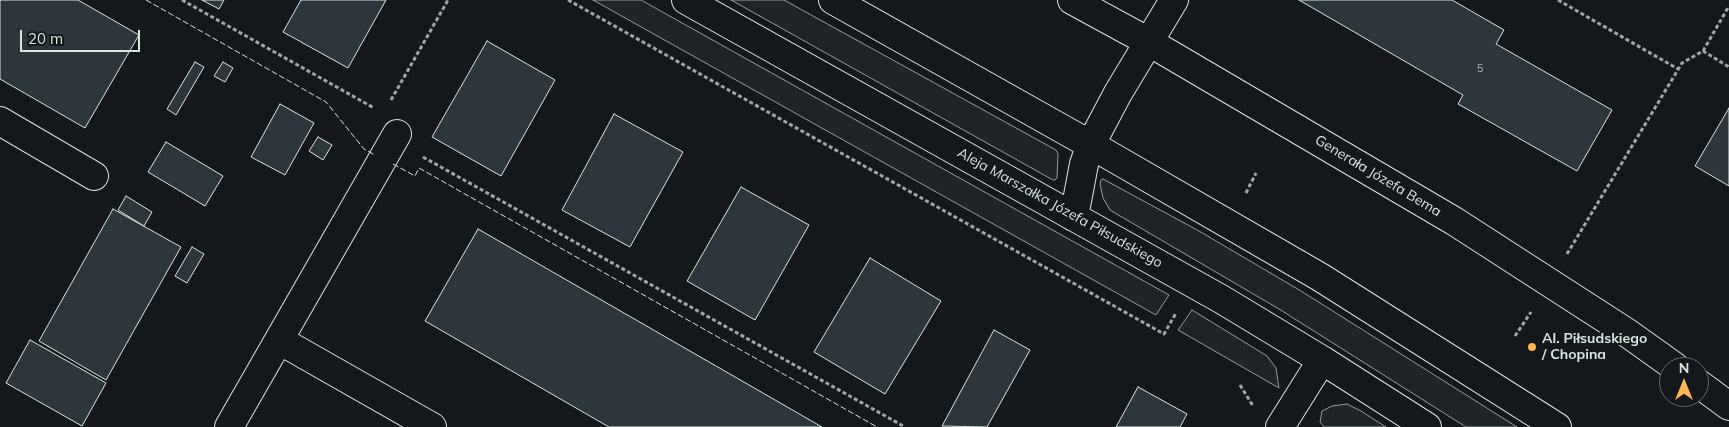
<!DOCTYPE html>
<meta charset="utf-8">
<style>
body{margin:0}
#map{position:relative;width:1729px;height:427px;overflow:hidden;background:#14181c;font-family:Mulish,sans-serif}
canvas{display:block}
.north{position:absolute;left:1659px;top:357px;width:50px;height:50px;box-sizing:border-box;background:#14181c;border:1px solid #626a69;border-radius:50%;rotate:0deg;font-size:14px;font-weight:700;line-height:20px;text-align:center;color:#d8e6dc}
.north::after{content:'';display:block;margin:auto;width:18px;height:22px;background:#ffb74d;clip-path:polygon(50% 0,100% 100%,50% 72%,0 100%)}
.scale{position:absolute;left:20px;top:30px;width:120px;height:22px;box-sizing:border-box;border:2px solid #d8e6dc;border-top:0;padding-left:6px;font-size:15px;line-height:18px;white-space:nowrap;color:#d8e6dc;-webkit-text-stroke:4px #14181c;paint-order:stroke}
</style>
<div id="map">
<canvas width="1729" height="427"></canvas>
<div class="north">N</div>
<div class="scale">20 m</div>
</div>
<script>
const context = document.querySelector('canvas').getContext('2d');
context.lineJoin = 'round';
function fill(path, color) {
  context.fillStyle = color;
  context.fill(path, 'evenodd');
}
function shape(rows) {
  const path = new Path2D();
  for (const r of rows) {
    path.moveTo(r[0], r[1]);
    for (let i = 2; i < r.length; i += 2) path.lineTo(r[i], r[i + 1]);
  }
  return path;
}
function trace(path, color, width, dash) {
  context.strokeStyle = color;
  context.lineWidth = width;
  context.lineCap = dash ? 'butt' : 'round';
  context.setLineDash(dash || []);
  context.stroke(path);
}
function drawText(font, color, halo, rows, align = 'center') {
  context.font = font + ' Mulish,sans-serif';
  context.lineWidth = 4;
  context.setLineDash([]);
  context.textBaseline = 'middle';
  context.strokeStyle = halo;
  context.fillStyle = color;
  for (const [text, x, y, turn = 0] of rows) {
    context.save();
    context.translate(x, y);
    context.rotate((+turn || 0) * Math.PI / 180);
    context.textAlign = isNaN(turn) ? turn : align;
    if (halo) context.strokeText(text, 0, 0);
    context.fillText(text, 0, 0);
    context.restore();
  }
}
const green = shape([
 [593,0,641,0,1169,295,1156,315,593,0],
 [731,0,784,0,1056,150,1058,154,1057,178,1055,180,1053,180,731,0],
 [1103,179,1199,231,1301,291,1517,427,1466,427,1279,309,1115,213,1110,210,1103,198,1100,184,1101,180,1103,179],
 [1192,310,1267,356,1276,368,1279,388,1178,330,1192,310],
 [1347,404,1361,411,1386,427,1324,427,1320,422,1322,411,1332,406,1347,404]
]);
fill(green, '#202428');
trace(green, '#939e99', 1);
const building = shape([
 [0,0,78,0,139,35,85,128,0,79,0,0],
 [202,0,224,0,219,9,202,0],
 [301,0,386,0,348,68,283,32,301,0],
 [1299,0,1452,0,1504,30,1496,44,1612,110,1577,171,1458,104,1463,95,1299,0],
 [487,41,555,80,501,176,432,137,487,41],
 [195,62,204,67,176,115,167,109,195,62],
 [223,62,233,68,225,82,214,76,223,62],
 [280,104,314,123,285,175,251,157,280,104],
 [1729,108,1729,186,1695,166,1729,108],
 [614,114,683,152,630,247,562,210,614,114],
 [318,137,332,145,323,160,309,151,318,137],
 [166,142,223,176,205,206,148,172,166,142],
 [741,187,809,225,755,320,687,281,741,187],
 [126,196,152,212,144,226,118,210,126,196],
 [113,209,181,247,106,380,39,341,113,209],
 [478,229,822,427,609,427,425,321,478,229],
 [192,247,204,254,187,283,175,276,192,247],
 [870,258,941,301,885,394,814,352,870,258],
 [994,330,1030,350,987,427,942,426,994,330],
 [30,340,106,383,82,426,6,383,30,340],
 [1138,387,1187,414,1180,427,1116,427,1138,387]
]);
fill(building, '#2c363c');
trace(building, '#d8e6dc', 1);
const minor = shape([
 [686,0,1221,299,1322,360,1427,427],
 [833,0,1107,154,1320,277,1557,427],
 [1072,0,1149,42,1454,221,1626,332,1675,367],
 [0,121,94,176],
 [1074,217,1084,164,1091,144,1118,93,1174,0],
 [279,340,432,427],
 [1699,384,1729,406],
 [229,427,397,134],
 [1280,427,1322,360]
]);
trace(minor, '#d8e6dc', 30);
trace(shape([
 [182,0,374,108],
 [568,0,1164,334,1176,313],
 [1558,0,1678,69],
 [1703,51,1729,6],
 [391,100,448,0],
 [423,157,905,427],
 [1246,193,1256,173],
 [1567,254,1682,63,1703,51,1729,67],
 [1515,336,1531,312],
 [1240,385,1253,406]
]), '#9da8a2', 3, [4, 2.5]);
trace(minor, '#14181c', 28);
trace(shape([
 [146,0,326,102,364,149,375,155],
 [393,164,415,176,419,168,877,427]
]), '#d8e6dc', 1, [6, 2.5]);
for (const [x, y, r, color] of [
 [1532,347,5,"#ffb74d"]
]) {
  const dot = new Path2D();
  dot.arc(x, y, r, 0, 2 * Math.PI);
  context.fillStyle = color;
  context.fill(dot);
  trace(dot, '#14181c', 2);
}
drawText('11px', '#adbab4', null, [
 ["5",1480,69]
]);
drawText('14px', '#d8e6dc', '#14181c', [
 ["Generała Józefa Bema",1378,176,31],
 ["Aleja Marszałka Józefa Piłsudskiego",1060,208,29]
]);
drawText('bold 14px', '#d8e6dc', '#14181c', [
 ["Al. Piłsudskiego",1542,339],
 ["/ Chopina",1542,355]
], 'left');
</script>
